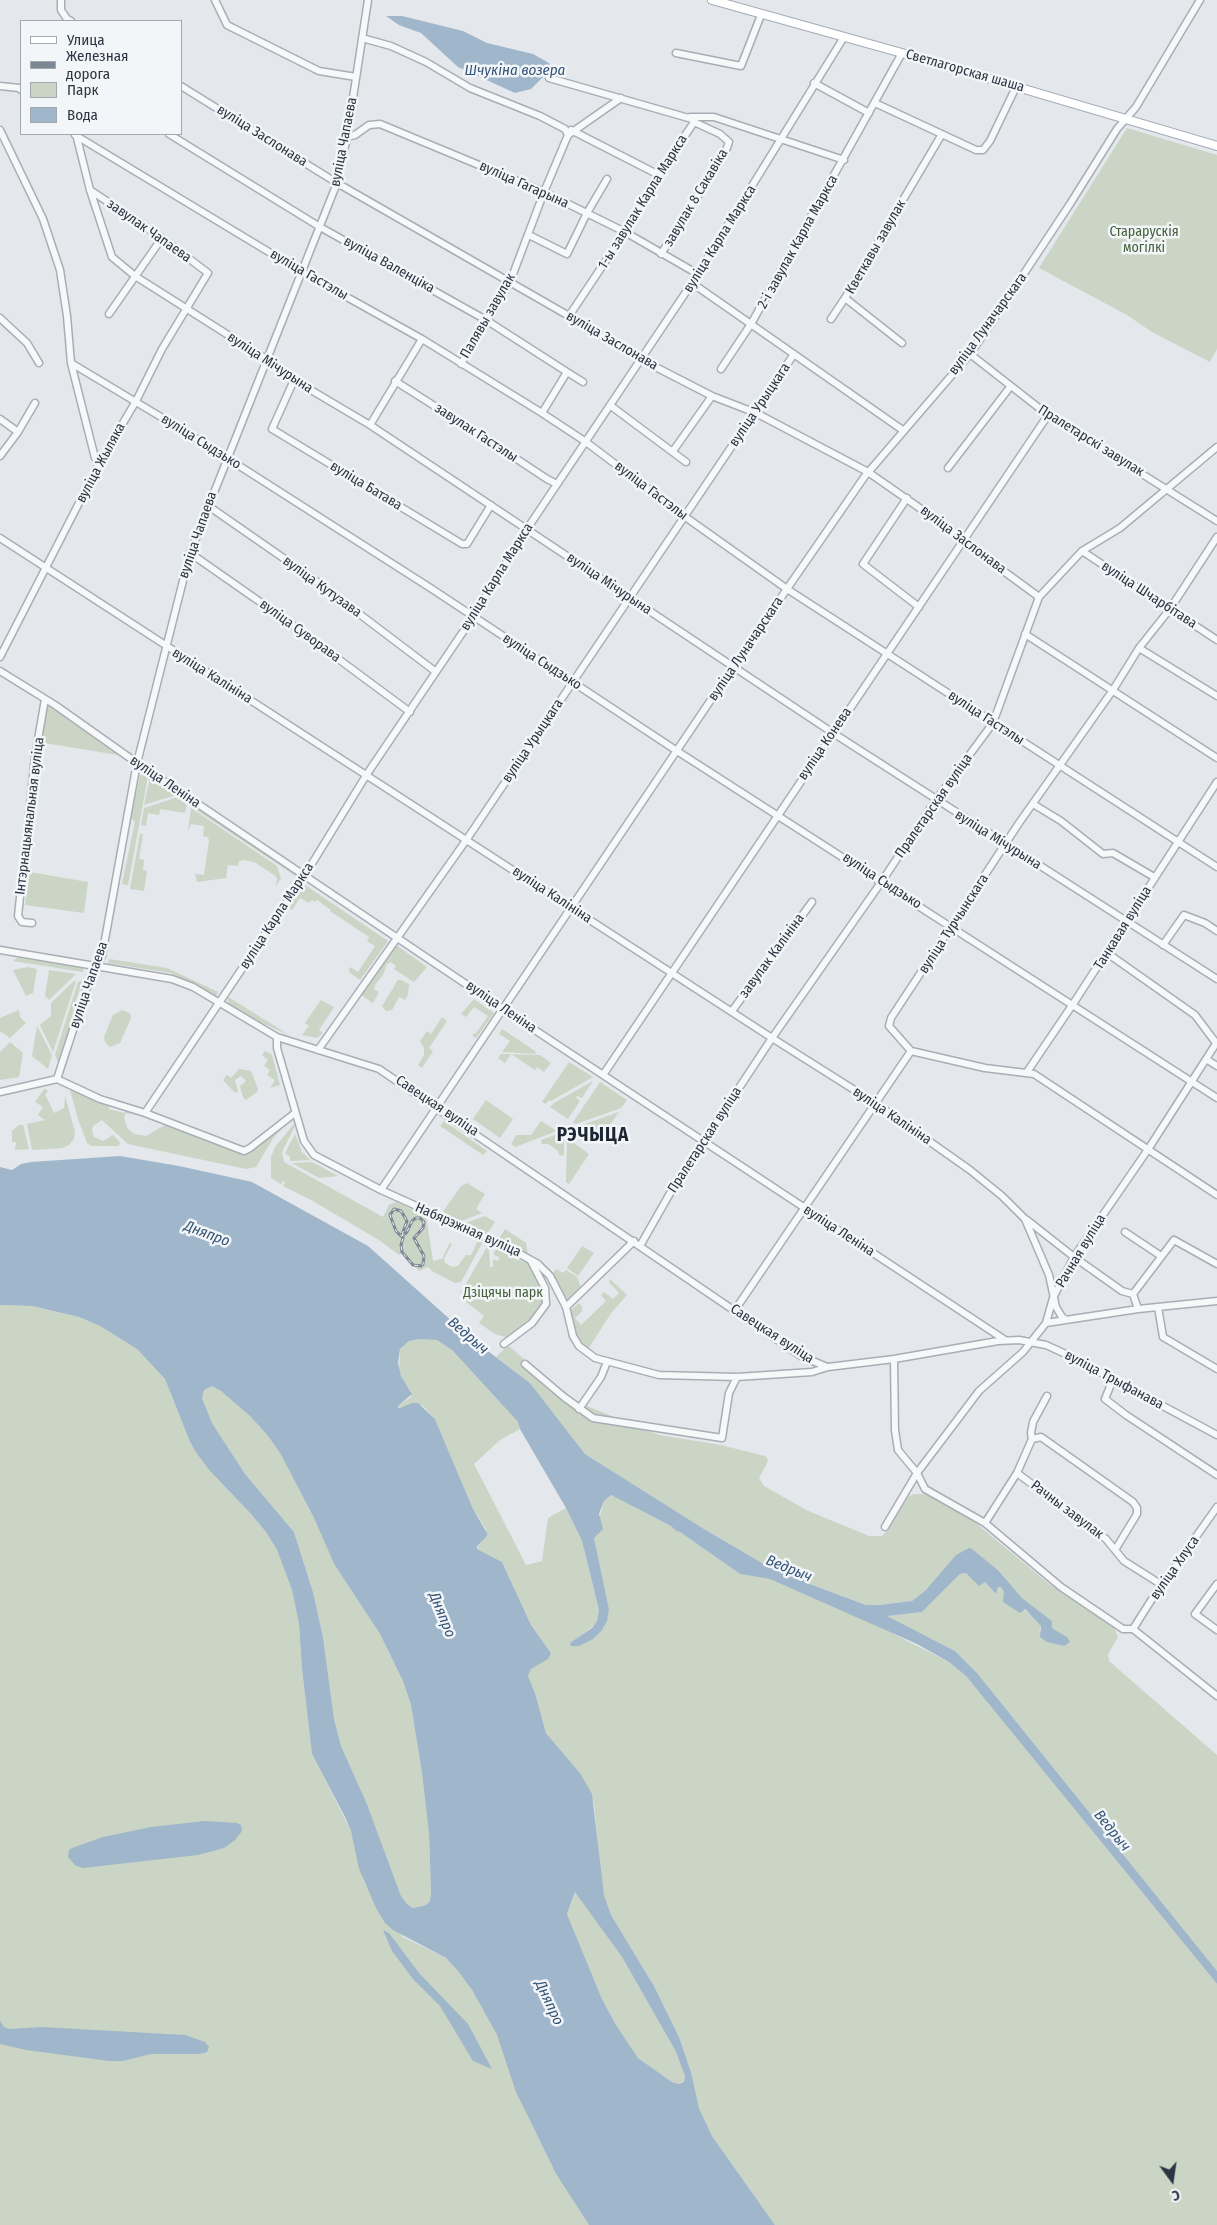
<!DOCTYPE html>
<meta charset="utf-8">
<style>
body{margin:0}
#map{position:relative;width:1217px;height:2225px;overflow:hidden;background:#e4e7eb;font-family:"Fira Sans Condensed",sans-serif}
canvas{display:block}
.legend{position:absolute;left:20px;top:20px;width:162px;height:115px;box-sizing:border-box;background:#f3f6f8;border:1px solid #a3a9b0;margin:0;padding:6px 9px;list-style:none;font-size:15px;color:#2b3543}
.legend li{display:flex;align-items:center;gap:10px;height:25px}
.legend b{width:25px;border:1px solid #a3a9b0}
.north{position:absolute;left:1147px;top:2155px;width:50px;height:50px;-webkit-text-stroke:4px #f3f6f8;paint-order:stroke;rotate:166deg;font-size:14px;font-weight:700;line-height:20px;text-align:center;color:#2b3543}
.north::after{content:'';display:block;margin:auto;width:18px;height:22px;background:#2b3543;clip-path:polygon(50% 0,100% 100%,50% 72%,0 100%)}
</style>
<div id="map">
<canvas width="1217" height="2225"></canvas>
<ul class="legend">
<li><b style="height:6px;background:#fff"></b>Улица</li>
<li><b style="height:6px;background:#7d8794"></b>Железная дорога</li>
<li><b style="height:14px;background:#cad5c5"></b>Парк</li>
<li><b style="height:14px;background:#a0b6ca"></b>Вода</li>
</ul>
<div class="north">С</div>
</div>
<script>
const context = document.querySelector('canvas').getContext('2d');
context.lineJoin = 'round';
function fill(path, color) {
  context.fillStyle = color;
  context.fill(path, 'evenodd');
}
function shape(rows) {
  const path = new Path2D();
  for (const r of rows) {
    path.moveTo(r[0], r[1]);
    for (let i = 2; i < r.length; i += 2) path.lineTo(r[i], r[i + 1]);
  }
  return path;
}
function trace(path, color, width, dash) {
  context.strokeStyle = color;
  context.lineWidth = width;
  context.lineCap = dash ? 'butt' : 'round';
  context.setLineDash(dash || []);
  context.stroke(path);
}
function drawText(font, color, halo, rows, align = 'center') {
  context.font = font + ' "Fira Sans Condensed",sans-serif';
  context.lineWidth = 5;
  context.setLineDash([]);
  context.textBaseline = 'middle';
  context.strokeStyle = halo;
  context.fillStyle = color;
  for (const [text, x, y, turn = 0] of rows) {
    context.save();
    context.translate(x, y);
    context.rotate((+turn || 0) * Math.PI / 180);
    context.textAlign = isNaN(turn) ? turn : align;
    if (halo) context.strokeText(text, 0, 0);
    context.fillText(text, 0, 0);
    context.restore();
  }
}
fill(shape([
 [1127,128,1217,155,1217,349,1210,362,1152,332,1127,315,1039,268],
 [45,703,118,755,38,742],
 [140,775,148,776,128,885,122,884,135,822,131,818],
 [150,778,176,795,144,805],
 [178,797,187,803,185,813,160,809,159,815,148,813,146,826,141,825,144,808],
 [192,807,199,808,298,875,297,877],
 [191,808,277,866,281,878,276,886,277,878,274,875,254,862,244,860,239,861,238,866,228,865,226,878,197,882,195,874,204,875,209,841,208,837,203,836,204,826,191,824,188,831],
 [140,834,143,834,139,859,144,860,143,870,147,871,144,891,130,889],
 [30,872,88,882,84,913,25,905],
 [302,883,388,941,360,980,350,973,349,970,350,967,358,972,375,946,367,941,369,937,330,911,331,910,317,900,315,902,312,900,309,903,300,898,292,910,289,908,288,905],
 [396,945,427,967,414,982,394,969,396,966,391,962,387,964,383,975,375,985,374,989,379,992,373,1003,361,995],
 [17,958,22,958,83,968,83,972,13,961],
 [109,959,167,968,218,992,216,996,171,973,108,963],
 [28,967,37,969,33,993,26,996,13,970],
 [49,970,76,974,49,1000,45,996],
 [83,980,73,1009,75,1011,59,1064,55,1055,78,982],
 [398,980,401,980,409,984,408,995,405,1000,399,997,392,1010,386,1011,382,1006],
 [74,981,76,981,53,1052,40,1025,51,1016,51,1003],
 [227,996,289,1035,260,1022,229,1004],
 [474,999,494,1013,476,1038,472,1035,476,1033,488,1016,474,1007,466,1017,461,1014],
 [321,1000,334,1007,319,1030,323,1033,317,1038,302,1035,309,1026,305,1023],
 [19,1010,20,1017,26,1023,10,1038,0,1031,0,1018],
 [122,1010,130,1013,131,1018,120,1043,110,1047,105,1042,104,1037,113,1015],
 [442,1017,447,1021,429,1048,433,1051,422,1068,418,1065,424,1055,424,1048,420,1041,427,1031,431,1034],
 [37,1026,52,1055,48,1069,32,1056],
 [502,1029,535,1051,536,1054,502,1052,510,1041,499,1034],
 [10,1042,23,1053,19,1077,0,1080,0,1052],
 [265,1051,272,1055,280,1085,270,1088,275,1080,267,1075,270,1070,264,1066,268,1060,262,1055],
 [501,1054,540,1055,551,1063,544,1072,537,1067,535,1070,511,1054,505,1063,498,1058],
 [569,1062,593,1077,551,1101,549,1100,546,1104,542,1102],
 [239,1069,251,1071,258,1089,257,1092,246,1100,243,1097,240,1086,246,1081,241,1076,235,1080,238,1091,235,1093,223,1080,227,1075,231,1078],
 [593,1081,582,1098,577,1096,576,1098,580,1101,568,1119,550,1107,554,1103],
 [600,1082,627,1100,621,1108,576,1124,573,1122],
 [45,1088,48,1092,45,1094,54,1113,64,1108,65,1096,75,1132,74,1139,69,1145,63,1148,32,1150,27,1124,45,1120,38,1115,43,1107,35,1102],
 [70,1090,108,1105,109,1109,124,1113,126,1111,141,1115,126,1113,124,1117,127,1128,134,1134,146,1136,165,1125,242,1154,290,1120,274,1137,256,1167,246,1169,128,1144,102,1120,93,1126,92,1130,94,1137,103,1141,113,1135,119,1141,120,1144,118,1146,91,1146,87,1143,78,1119],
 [486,1100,513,1119,500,1138,473,1119],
 [619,1112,599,1140,579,1126],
 [444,1121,487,1151,483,1155,440,1126],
 [541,1121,557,1131,515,1147,511,1144,516,1135,531,1135],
 [294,1124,296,1124,282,1152,284,1162,383,1217,389,1205,396,1202,426,1216,433,1261,442,1259,450,1243,452,1244,444,1258,445,1263,452,1267,458,1266,466,1255,471,1255,479,1238,484,1240,461,1282,455,1283,432,1271,428,1267,419,1271,402,1252,399,1255,379,1240,311,1200,283,1186,285,1182,283,1181,281,1184,271,1178,271,1157,275,1147],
 [19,1125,23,1125,29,1149,15,1150,16,1142,12,1142,12,1131],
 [560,1133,564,1136,564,1155,560,1156,557,1150,548,1144,542,1144,541,1140],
 [295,1134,302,1152,310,1160,290,1161,290,1157,285,1153],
 [567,1138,589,1154,569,1184,566,1182],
 [312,1162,338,1176,319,1178,292,1163],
 [467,1183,485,1194,476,1209,482,1213,459,1222,443,1216,442,1213,461,1186],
 [485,1216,495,1222,486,1235,463,1224],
 [505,1229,526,1243,528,1254,498,1240],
 [488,1245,489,1247,490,1267,493,1267,493,1259,498,1261,499,1257,494,1255,494,1252,496,1248,501,1247,508,1250,508,1255,511,1257,530,1264,543,1286,545,1304,531,1322,508,1338,495,1334,479,1323,484,1316,466,1302,465,1296,461,1293],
 [582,1246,594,1253,578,1276,567,1268],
 [556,1269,563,1273,566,1270,577,1277,581,1288,570,1300,565,1299,552,1275],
 [610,1279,627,1295,612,1312,588,1349,579,1342,575,1336,568,1313,579,1303,582,1307,582,1311,575,1318,581,1325,606,1301,601,1295,604,1292,613,1299,619,1293,609,1282],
 [0,1305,32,1306,79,1317,100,1326,137,1349,165,1379,190,1442,197,1454,210,1471,251,1514,266,1532,277,1550,292,1590,299,1624,302,1669,312,1754,351,1831,364,1882,371,1894,403,1937,446,1958,458,1971,472,1990,497,2035,527,2115,556,2174,589,2225,0,2225],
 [420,1339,437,1340,453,1351,518,1422,520,1429,500,1440,474,1464,526,1565,542,1561,548,1518,566,1508,582,1541,599,1610,597,1621,591,1628,571,1642,571,1646,579,1646,609,1609,594,1538,604,1501,611,1495,671,1526,676,1531,680,1532,740,1574,770,1579,854,1614,949,1662,966,1676,1217,1984,1217,2225,775,2225,712,2136,699,2108,691,2072,679,2037,654,1986,611,1915,604,1895,601,1877,594,1803,580,1773,546,1733,535,1693,528,1676,531,1669,551,1653,531,1625,502,1562,477,1549,479,1543,487,1536,486,1529,473,1509,435,1419,423,1406,412,1403,402,1408,397,1407,411,1397,411,1391,404,1382,399,1370,400,1349,409,1341],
 [507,1346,510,1347,572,1400,659,1435,721,1445,765,1456,768,1459,767,1463,759,1478,764,1486,806,1510,869,1536,882,1536,886,1532,909,1496,915,1494,927,1494,972,1520,1048,1583,1114,1628,1118,1637,1108,1654,1109,1661,1217,1755,1217,1971,977,1673,955,1651,886,1616,922,1612,960,1574,966,1573,984,1581,996,1594,998,1587,1001,1586,1004,1592,1035,1619,1041,1626,1039,1631,1067,1637,1052,1628,1052,1621,1022,1598,999,1571,969,1549,926,1590,912,1601,879,1605,866,1605,807,1583,802,1578,774,1570,704,1529,585,1454,530,1383,496,1357],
 [212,1386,221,1391,251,1417,268,1436,280,1453,314,1518,334,1564,380,1634,403,1681,411,1705,422,1773,429,1834,431,1892,430,1901,426,1905,413,1908,407,1904,401,1896,367,1804,341,1746,334,1719,323,1637,313,1592,294,1532,245,1474,212,1423,202,1398,204,1390],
 [576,1891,622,1957,675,2050,685,2076,684,2082,679,2084,672,2082,638,2058,616,2025,602,1999,567,1914]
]), '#cad5c5');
fill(shape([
 [386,16,402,16,463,31,487,43,533,54,549,63,551,69,531,89,515,93,458,67,421,33,399,25],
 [120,1156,179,1166,252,1182,368,1246,472,1339,530,1383,585,1454,704,1529,774,1570,802,1578,807,1583,866,1605,879,1605,912,1601,926,1590,956,1555,969,1548,972,1549,999,1571,1022,1598,1052,1621,1052,1628,1067,1637,1070,1642,1064,1646,1047,1642,1040,1637,1041,1626,1025,1609,1020,1613,1003,1602,1004,1592,1001,1587,998,1587,996,1594,985,1582,979,1586,966,1573,960,1574,922,1612,887,1616,955,1651,977,1673,1217,1971,1217,1984,966,1676,949,1662,917,1644,770,1579,740,1574,680,1532,676,1531,671,1526,611,1495,604,1501,599,1514,603,1529,594,1538,609,1609,607,1621,602,1630,593,1639,579,1646,571,1646,570,1644,571,1642,592,1628,597,1621,599,1610,582,1541,566,1508,520,1429,518,1422,453,1351,437,1340,420,1339,409,1341,400,1349,398,1363,401,1376,412,1394,397,1407,400,1408,412,1403,418,1403,435,1419,473,1509,487,1533,487,1536,477,1546,477,1549,502,1562,531,1625,551,1653,548,1659,531,1669,528,1676,535,1693,546,1733,580,1773,592,1794,604,1895,611,1915,654,1986,679,2037,691,2072,699,2108,712,2136,775,2225,589,2225,556,2174,516,2092,497,2035,472,1990,458,1971,446,1958,393,1930,385,1923,377,1910,359,1869,351,1831,346,1819,312,1754,302,1669,299,1624,292,1590,277,1550,266,1532,251,1514,210,1471,197,1454,190,1442,165,1379,137,1349,100,1326,79,1317,32,1306,0,1305,0,1167,12,1170,21,1164,31,1162],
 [212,1386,221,1391,251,1417,268,1436,280,1453,314,1518,334,1564,380,1634,403,1681,411,1705,422,1773,429,1834,431,1892,430,1901,426,1905,413,1908,407,1904,401,1896,367,1804,341,1746,334,1719,323,1637,313,1592,294,1532,245,1474,212,1423,202,1398,204,1390],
 [575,1892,622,1957,675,2050,685,2076,684,2082,679,2084,672,2082,638,2058,616,2025,602,1999,567,1914],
 [205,1821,237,1823,241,1825,242,1831,235,1840,224,1848,198,1855,83,1868,76,1866,68,1857,69,1850,72,1848,103,1837,151,1827],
 [383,1930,389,1933,419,1973,468,2024,492,2069,473,2061,440,2006,413,1979,392,1951],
 [0,2021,4,2027,9,2029,42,2027,185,2035,205,2042,209,2047,207,2052,199,2054,151,2054,123,2061,109,2061,26,2050,0,2044]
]), '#a0b6ca');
const minor = shape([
 [61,0,61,10,67,19,71,21],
 [215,0,227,25,319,71,356,77],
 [362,38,391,46,426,62,470,88,540,116,565,129,568,135],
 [676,53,741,66,761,15],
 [549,78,692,119],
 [814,83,869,113],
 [0,86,19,88,21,90],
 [181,86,337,183,569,316,642,360,712,396,756,413,868,472,964,539,983,556,1039,597],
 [875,103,976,150,983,150,990,141,1016,87],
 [690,117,714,117,844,160],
 [0,130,43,219,60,270,67,316,71,363,191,435,432,589,677,751,1217,1098],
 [571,130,659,175],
 [76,134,90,190,112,257,135,276,266,359,294,380,370,425,833,733,1217,979],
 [169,134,320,227,486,320,567,372,542,413],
 [75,135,302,272,422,339,542,413,586,442,684,516,787,589,1217,867],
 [347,137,355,135,369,125,380,124,544,192,625,232,696,273],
 [529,235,567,254,587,213,607,179],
 [692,283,904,431],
 [109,314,162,238],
 [569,316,625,232,659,175,694,122,720,134,729,142,725,153,661,254],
 [0,318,27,343,39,363],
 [831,319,845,298],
 [902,343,845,298,942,134],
 [970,354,1048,415,1217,521],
 [71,363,95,458,100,462],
 [461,364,510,282,544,192,568,135,621,98],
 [721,369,751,324,902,53],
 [567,372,583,382],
 [294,380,272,429,462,544,467,544,491,505],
 [395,381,482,436,547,479,557,484],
 [611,406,686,462],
 [0,419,18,432],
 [370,425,422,339],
 [673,451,712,396],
 [0,456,18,432,35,403],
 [948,468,1010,387],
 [907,498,863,564,919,607],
 [207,505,312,578,436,672],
 [0,538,772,1038,875,1103,970,1170,1002,1196,1025,1219,1049,1275,1056,1307,1062,1317,1066,1320],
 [1082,551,1217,640],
 [190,553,283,618,410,712],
 [1025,634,1217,758],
 [1139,648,1217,696],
 [0,657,100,462,136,401,162,349,208,273,162,238,90,190],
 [0,671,55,705,137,763,503,1009,1005,1340],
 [1033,804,1061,821,1103,854,1113,853,1154,877],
 [32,923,22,922,18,916,35,757,45,699],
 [1163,945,1184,915,1205,923,1217,931],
 [0,950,172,979,193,987,277,1037,379,1069,801,1356,827,1367],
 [1107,953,1195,1015,1216,1043],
 [732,1011,812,902],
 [277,1037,277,1048,304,1141,314,1155,381,1190,507,1247,538,1264,550,1276,566,1307,573,1336,579,1346,595,1358,659,1375,737,1377,812,1372,828,1367,894,1359,998,1341,1019,1340,1046,1345,1070,1356,1217,1435],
 [318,1050,467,839,794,354],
 [911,1051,985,1068,1034,1074,1217,1195],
 [1206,1059,1217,1066],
 [1027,1072,1073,1004,1217,782],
 [603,1075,1048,415],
 [57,1079,91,975,102,956,137,763,190,553,337,183,347,137,368,0],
 [0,1092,57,1079,100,1099,145,1113,244,1151,250,1148,295,1113],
 [145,1113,305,875,367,774,473,617,527,529,692,283,844,37],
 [381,1190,733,667,865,476,970,354,990,325,1070,204,1117,129,1136,107,1200,0],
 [1027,1220,1074,1257,1122,1291,1133,1294,1138,1309],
 [1125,1232,1161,1256],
 [640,1246,673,1188,772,1038,882,881,936,800,993,723,1039,597,1082,551,1120,528,1217,447],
 [1133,1294,1174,1240,1217,1264],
 [566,1307,634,1241],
 [1158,1307,1163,1337,1217,1369],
 [735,1310,911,1051,889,1026,891,1018,1019,823,1113,690,1139,648,1170,609,1217,537],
 [1046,1323,1138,1309,1217,1301],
 [504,1344,532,1323,546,1304,545,1288,531,1261],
 [894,1359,895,1430,898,1450,917,1473,925,1489,985,1523,1061,1587,1123,1629,1133,1629,1217,1696],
 [525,1364,564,1397,593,1418,722,1438,729,1393,737,1377],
 [1113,1379,1105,1399,1126,1415,1217,1475],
 [579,1409,601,1377,607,1362],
 [1032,1439,1031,1433,1033,1422,1047,1396],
 [1017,1473,1106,1539,1124,1561,1162,1585],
 [985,1523,1017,1473,1032,1439,1041,1437,1133,1502,1137,1508,1137,1514,1115,1550],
 [885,1527,917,1473,979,1391,1023,1352,1046,1323,1053,1298,1074,1257,1149,1148,1217,1042],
 [1217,1584,1195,1614,1217,1630],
 [1133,1629,1152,1599,1217,1507]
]);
const major = shape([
 [712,0,902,53,1217,146]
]);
trace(minor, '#a9aeb5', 9);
trace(major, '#a3acb7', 10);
trace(minor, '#f6f8f9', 6);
trace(major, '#fff', 8);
const rail = shape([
 [401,1236,402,1236,407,1232,412,1221,416,1218,420,1218,424,1222,423,1228,414,1238,424,1256,423,1264,421,1266,413,1265,402,1252,401,1245,403,1238,402,1236,403,1232,407,1221,401,1211,394,1209,390,1215,396,1231,401,1236]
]);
trace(rail, '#7d8794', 3);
trace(rail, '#f3f6f8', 1, [4]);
drawText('14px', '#2b3543', '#f3f6f8', [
 ["Светлагорская шаша",965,71,16],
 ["вуліца Заслонава",262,136,32],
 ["вуліца Чапаева",344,142,-79],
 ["вуліца Гагарына",524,185,24],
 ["завулак 8 Сакавіка",696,198,-59],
 ["1-ы завулак Карла Маркса",643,202,-58],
 ["завулак Чапаева",149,231,35],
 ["вуліца Карла Маркса",720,239,-58],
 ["2-і завулак Карла Маркса",798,242,-61],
 ["Кветкавы завулак",876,247,-60],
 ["вуліца Валенціка",389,265,29],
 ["вуліца Гастэлы",309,275,30],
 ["Палявы завулак",488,316,-60],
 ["вуліца Луначарскага",988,324,-54],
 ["вуліца Заслонава",612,341,30],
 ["вуліца Мічурына",270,363,33],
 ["вуліца Урыцкага",760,405,-56],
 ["завулак Гастэлы",476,433,33],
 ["Пралетарскі завулак",1091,441,32],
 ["вуліца Сыдзько",201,442,32],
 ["вуліца Жыляка",101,463,-62],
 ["вуліца Батава",366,486,31],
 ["вуліца Гастэлы",651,491,37],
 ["вуліца Чапаева",198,535,-71],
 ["вуліца Заслонава",963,540,37],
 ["вуліца Карла Маркса",497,577,-58],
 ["вуліца Мічурына",609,584,34],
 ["вуліца Кутузава",322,587,36],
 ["вуліца Шчарбітава",1149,595,33],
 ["вуліца Суворава",300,631,36],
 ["вуліца Луначарскага",746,649,-56],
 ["вуліца Сыдзько",542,662,33],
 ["вуліца Калініна",212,676,32],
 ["вуліца Гастэлы",986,718,33],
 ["вуліца Урыцкага",533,741,-56],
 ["вуліца Конева",825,744,-56],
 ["вуліца Леніна",165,782,34],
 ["Пралетарская вуліца",934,806,-55],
 ["Інтэрнацыянальная вуліца",30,816,-83],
 ["вуліца Мічурына",998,840,32],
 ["вуліца Сыдзько",882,881,33],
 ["вуліца Калініна",552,895,33],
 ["вуліца Карла Маркса",277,916,-57],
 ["вуліца Турчынскага",954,924,-57],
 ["Танкавая вуліца",1123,928,-58],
 ["завулак Калініна",772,956,-54],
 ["вуліца Чапаева",89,985,-71],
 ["вуліца Леніна",501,1007,34],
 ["Савецкая вуліца",437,1106,34],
 ["вуліца Калініна",892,1116,34],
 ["Пралетарская вуліца",705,1140,-57],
 ["Набярэжная вуліца",468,1230,24],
 ["вуліца Леніна",839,1231,33],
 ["Рачная вуліца",1081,1251,-59],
 ["Савецкая вуліца",772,1334,33],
 ["вуліца Трыфанава",1114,1380,28],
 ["Рачны завулак",1067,1510,37],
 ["вуліца Хлуса",1175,1568,-55]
]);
drawText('14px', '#425f39', '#f3f6f8', [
 ["Старарускія",1144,232],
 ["могілкі",1144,248],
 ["Дзіцячы парк",503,1293]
]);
drawText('italic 15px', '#365577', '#f3f6f8', [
 ["Шчукіна возера",515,71],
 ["Дняпро",207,1234,21],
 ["Ведрыч",468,1336,41],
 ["Ведрыч",789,1569,22],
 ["Дняпро",442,1615,68],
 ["Ведрыч",1112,1831,51],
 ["Дняпро",549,2003,65]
]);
context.letterSpacing = '1px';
drawText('bold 19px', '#1d2634', '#f3f6f8', [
 ["РЭЧЫЦА",593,1136]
]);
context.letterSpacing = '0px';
</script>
